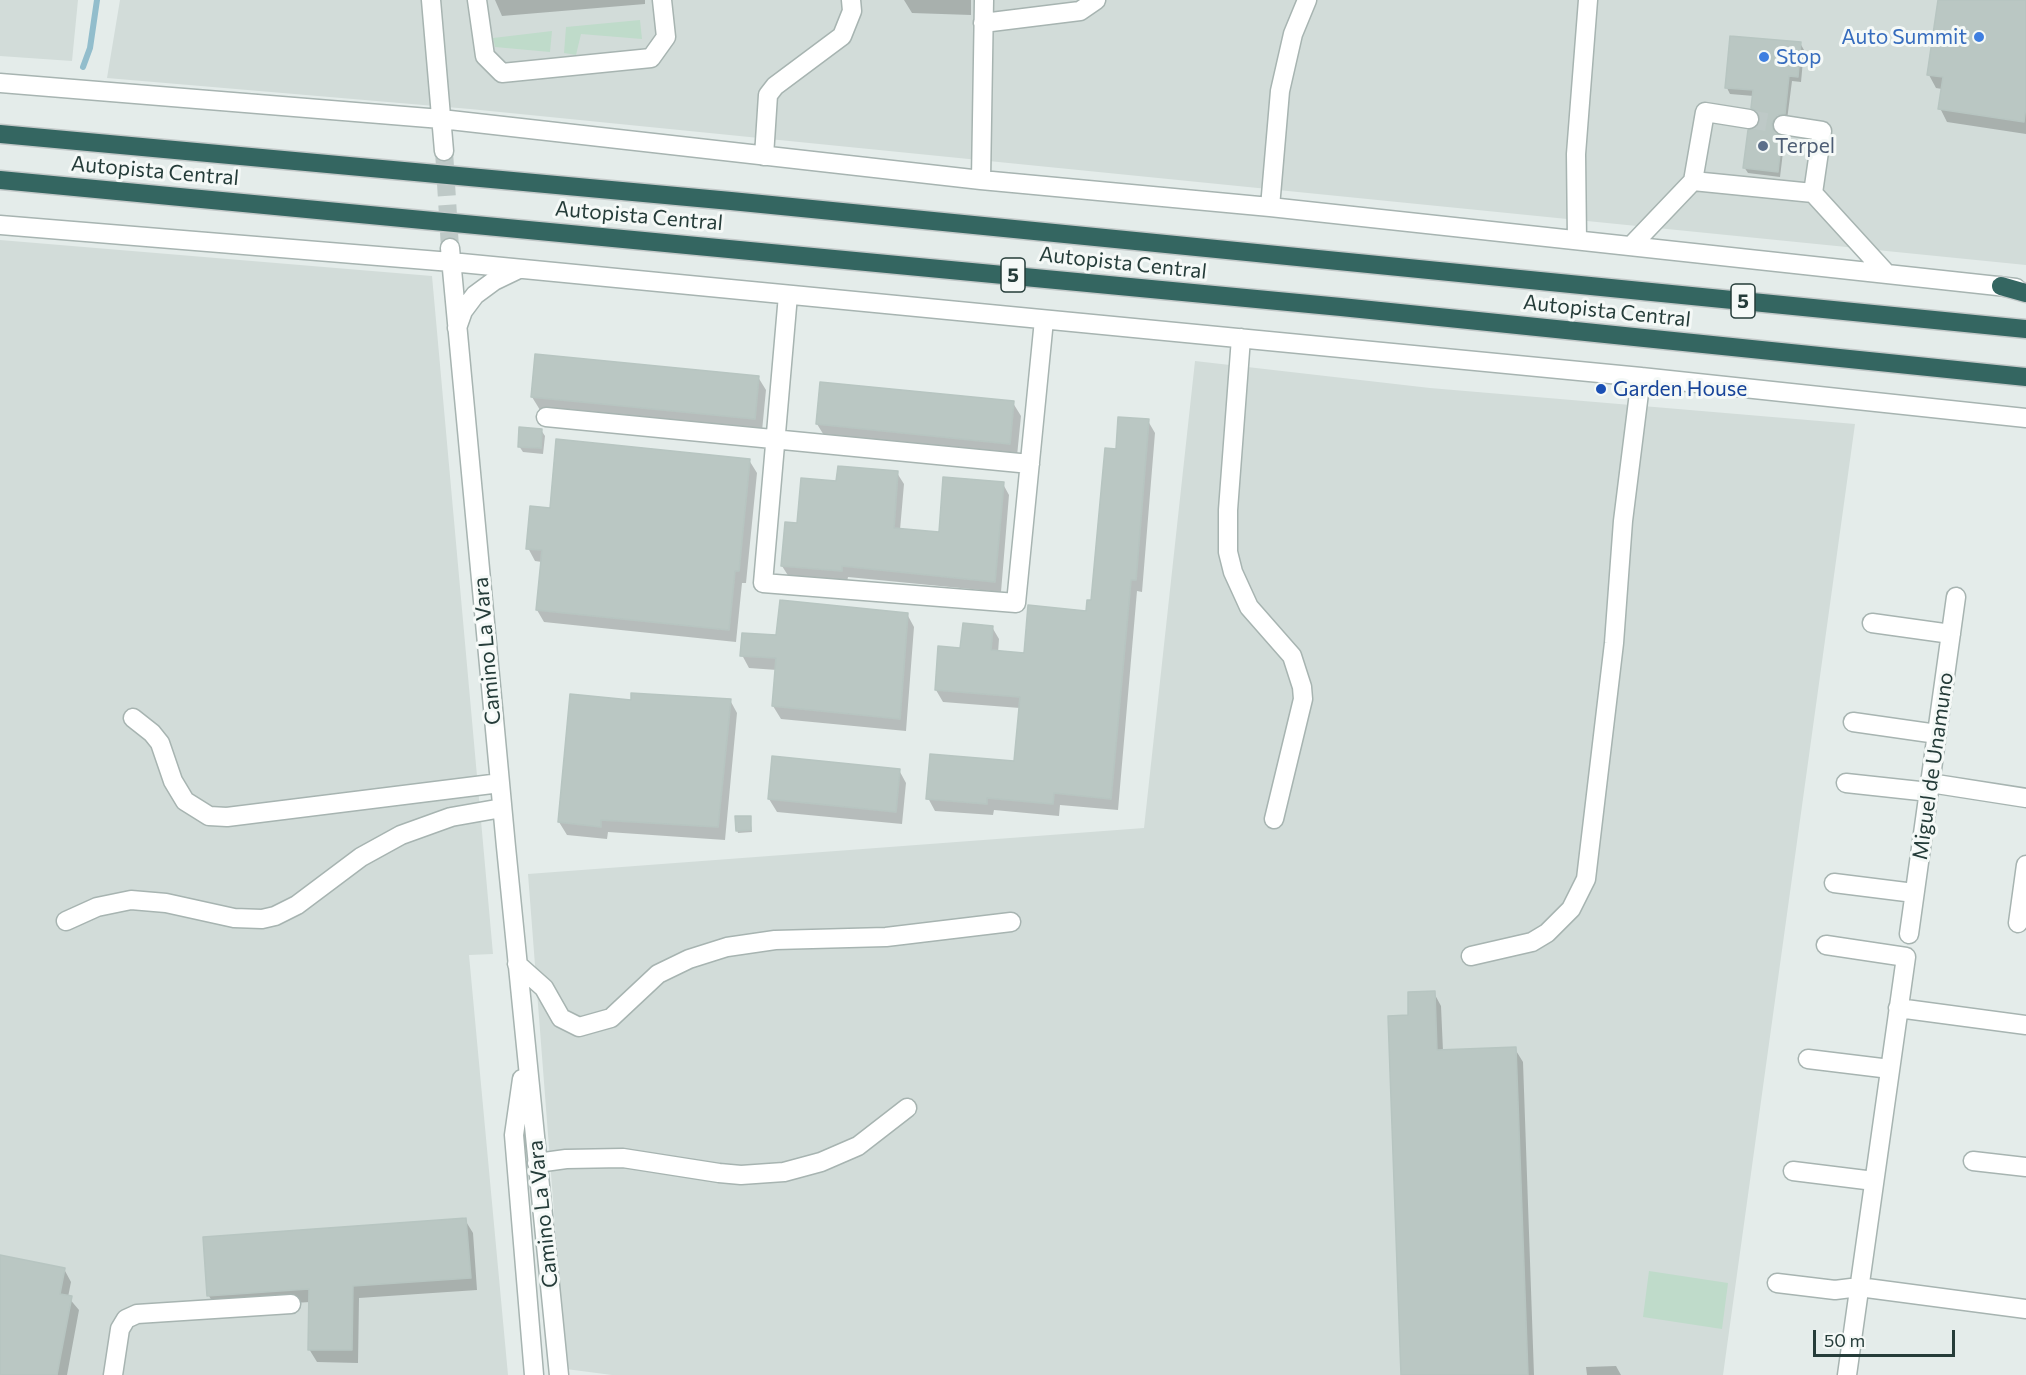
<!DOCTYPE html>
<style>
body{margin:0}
#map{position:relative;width:2026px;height:1375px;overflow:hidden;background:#e4ecea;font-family:Commissioner,sans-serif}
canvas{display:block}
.scale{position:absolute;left:1813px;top:1330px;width:142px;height:27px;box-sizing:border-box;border:3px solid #253c39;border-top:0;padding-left:8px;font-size:18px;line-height:21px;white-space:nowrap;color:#253c39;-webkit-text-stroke:4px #f5f9f7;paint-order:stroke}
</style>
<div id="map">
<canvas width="2026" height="1375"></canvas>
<div class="scale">50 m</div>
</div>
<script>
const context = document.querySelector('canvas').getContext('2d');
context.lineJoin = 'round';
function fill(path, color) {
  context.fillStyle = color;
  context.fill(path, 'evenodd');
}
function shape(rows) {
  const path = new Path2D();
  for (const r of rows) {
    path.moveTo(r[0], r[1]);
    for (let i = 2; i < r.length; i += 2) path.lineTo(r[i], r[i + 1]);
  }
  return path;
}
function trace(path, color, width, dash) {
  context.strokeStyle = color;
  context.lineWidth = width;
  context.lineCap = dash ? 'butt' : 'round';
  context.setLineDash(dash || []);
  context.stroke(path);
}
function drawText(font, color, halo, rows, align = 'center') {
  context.font = font + ' Commissioner,sans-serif';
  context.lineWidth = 6;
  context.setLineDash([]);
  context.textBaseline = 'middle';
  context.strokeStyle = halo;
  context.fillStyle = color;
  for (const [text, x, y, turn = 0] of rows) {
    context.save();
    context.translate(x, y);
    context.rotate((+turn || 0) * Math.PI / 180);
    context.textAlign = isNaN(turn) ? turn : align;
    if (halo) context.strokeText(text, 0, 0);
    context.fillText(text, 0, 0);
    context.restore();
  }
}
fill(shape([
 [0,0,78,0,72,61,0,56],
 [120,0,2026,0,2026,265,470,109,107,78],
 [0,240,432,276,493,954,469,955,508,1375,0,1375],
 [1195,361,1430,388,1855,424,1723,1375,612,1375,566,1369,528,874,1144,828]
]), '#d2dcd9');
fill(shape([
 [640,20,642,39,581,34,576,55,564,53,566,27],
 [552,31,550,52,495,47,493,38],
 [1649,1271,1728,1283,1722,1329,1643,1317]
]), '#bfdbca');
fill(shape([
 [495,0,645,0,645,4,502,16],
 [904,0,971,0,971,15,912,13],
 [1940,0,2026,1,2026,134,1947,122,1940,108,1942,89,1936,88,1929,75],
 [1800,43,1804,50,1801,82,1792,81,1787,120,1782,121,1775,129,1784,144,1780,177,1748,173,1744,167,1762,120,1752,108,1754,96,1730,94,1727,88],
 [758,377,766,390,762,431,540,410,532,397],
 [1013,403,1021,416,1017,456,825,437,817,424],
 [1148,421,1155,433,1142,592,1137,591,1118,810,1060,805,1059,816,994,810,993,815,935,811,928,798,1015,763,1020,708,943,702,936,690,962,650,992,627,999,639,998,653,1025,655,1087,612,1092,602,1117,450],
 [541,430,545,436,543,454,523,452,519,446],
 [749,460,757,473,746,583,742,583,736,642,544,622,537,610,542,562,535,561,528,548,551,509],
 [897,473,904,484,900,530,940,534,1003,484,1009,495,1001,592,848,577,847,582,789,577,782,566,799,525,838,483],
 [907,614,914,627,906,731,781,719,773,706,777,670,749,668,742,655,778,637],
 [689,696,730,700,737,713,725,840,608,832,607,839,567,835,559,822,689,700],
 [899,770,906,783,902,824,777,812,769,799],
 [750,817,752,832,738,833,737,830],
 [1434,993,1441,1006,1443,1051,1515,1049,1523,1062,1534,1375,1402,1375,1410,1016],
 [465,1220,473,1233,477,1290,359,1298,358,1363,317,1362,309,1349,310,1302,216,1308,209,1296],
 [0,1257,64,1269,71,1282,68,1297,79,1310,67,1375,0,1375],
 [1616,1366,1621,1375,1587,1375,1586,1367]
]), '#0003');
trace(shape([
 [83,67,90,48,97,0]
]), '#92bdcc', 6);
const building = shape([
 [1938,0,2026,0,2026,106,2024,122,1938,109,1943,77,1927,75,1938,0],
 [1730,36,1801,42,1798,77,1789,76,1785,114,1778,115,1772,123,1773,130,1782,136,1778,172,1743,168,1748,130,1757,126,1760,120,1756,111,1751,108,1753,90,1725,88,1730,36],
 [535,354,759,376,755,419,531,397,535,354],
 [820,382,1014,401,1010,444,816,424,820,382],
 [1118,417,1149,419,1136,580,1131,580,1111,799,1054,793,1053,804,987,798,987,804,926,799,930,754,1014,761,1020,697,935,690,938,646,960,648,963,623,993,626,991,650,1024,653,1028,605,1086,611,1087,600,1091,600,1105,448,1116,449,1118,417],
 [519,427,542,429,541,448,518,447,519,427],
 [556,439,750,459,739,571,735,571,729,630,536,610,542,550,526,549,530,506,550,508,556,439],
 [838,466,898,471,894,528,939,532,943,477,1004,482,995,582,842,566,842,571,781,566,785,522,797,523,801,478,836,481,838,466],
 [780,600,908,613,900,719,772,706,776,658,740,656,742,633,776,635,780,600],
 [631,693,731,699,718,827,601,820,601,827,558,822,570,694,631,700,631,693],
 [772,756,900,769,896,812,768,799,772,756],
 [735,816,751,816,751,830,736,831,735,816],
 [1435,991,1437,1050,1516,1047,1528,1375,1401,1375,1388,1016,1408,1015,1408,992,1435,991],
 [466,1218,471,1278,353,1286,352,1350,308,1350,309,1289,207,1296,203,1237,466,1218],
 [0,1255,65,1268,60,1294,72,1296,57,1375,0,1375,0,1255]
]);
fill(building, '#bac7c3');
trace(building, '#b7c5c1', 1.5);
trace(shape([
 [1749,119,1783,125],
 [444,151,450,248]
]), '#bec9c7', 18, [18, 9]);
const minor = shape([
 [431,0,444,151],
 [477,0,485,56,502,73,651,58,666,37,662,0],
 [983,23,1080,11,1096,0],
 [0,83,441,119,981,180,1270,207,2016,288],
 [1783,125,1822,131,1813,193],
 [764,156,768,95,775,86,842,36,852,11,851,0],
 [981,180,984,0],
 [1693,181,1705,112,1749,119],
 [1270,207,1280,91,1293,34,1307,0],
 [0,225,451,262,1641,377,2026,418],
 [1577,240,1576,154,1588,0],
 [1631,246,1693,181,1813,193,1887,274],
 [450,248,506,847,559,1375],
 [788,295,763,583,1016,603,1044,320],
 [457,328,463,311,475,295,494,281,519,269],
 [1241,338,1228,510,1228,552,1233,572,1249,607,1292,656,1302,687,1303,699,1274,819],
 [546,417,1030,464],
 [1872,623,1951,634],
 [133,718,152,733,160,743,173,781,185,801,209,816,227,817,500,783],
 [1853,722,1937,734],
 [1846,783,1929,792],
 [1930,783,2026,798],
 [1834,883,1914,893],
 [66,921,97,907,131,900,166,903,234,918,262,919,275,916,297,905,361,857,401,835,451,817,502,808],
 [2018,923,2026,865],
 [1909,934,1956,597],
 [1826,945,1906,957,1847,1375],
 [1471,956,1532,942,1547,933,1571,909,1586,879,1614,643,1623,521,1641,377],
 [517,964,544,988,561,1018,579,1027,611,1018,658,974,689,959,727,947,775,940,886,937,1011,922],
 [1898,1008,2026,1025],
 [1808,1059,1890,1069],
 [522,1079,514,1135,534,1375],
 [1973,1161,2026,1167],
 [537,1163,566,1159,623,1158,719,1173,741,1175,784,1172,821,1162,858,1146,907,1108],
 [1793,1171,1874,1181],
 [1777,1283,1835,1290,1859,1287,2026,1309],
 [113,1375,120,1329,126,1319,137,1314,291,1304]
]);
const highway = shape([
 [0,134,731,201,2026,329],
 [0,180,1341,307,2026,377],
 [2001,286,2026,293]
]);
trace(minor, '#a7b4b1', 21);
trace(highway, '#c2c8c8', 21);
trace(minor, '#fff', 18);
trace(highway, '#346661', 18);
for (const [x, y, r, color] of [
 [1979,37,6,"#3f7fe0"],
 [1764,57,6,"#3f7fe0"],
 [1763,146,6,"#5c6f8a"],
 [1601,389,6,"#1a4fb4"]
]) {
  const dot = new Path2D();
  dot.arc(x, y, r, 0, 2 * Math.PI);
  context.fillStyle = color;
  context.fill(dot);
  trace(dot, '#f5f9f7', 2);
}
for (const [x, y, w] of [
 [1013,275,24],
 [1743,301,24]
]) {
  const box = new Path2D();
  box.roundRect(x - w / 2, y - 17, w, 34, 4.5);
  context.fillStyle = '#f5f9f7';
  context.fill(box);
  trace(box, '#253c39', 1.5);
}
drawText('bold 20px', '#253c39', null, [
 ["5",1013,275],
 ["5",1743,301]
]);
drawText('21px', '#366cbe', '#f5f9f7', [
 ["Auto Summit",1967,37],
 ["Stop",1776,57,"left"]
], 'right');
drawText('21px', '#4e5e75', '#f5f9f7', [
 ["Terpel",1775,146]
], 'left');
drawText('21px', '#253c39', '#f5f9f7', [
 ["Autopista Central",155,171,5],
 ["Autopista Central",639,216,5],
 ["Autopista Central",1123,263,6],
 ["Autopista Central",1607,311,6],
 ["Camino La Vara",487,651,-95],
 ["Miguel de Unamuno",1933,766,-82],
 ["Camino La Vara",543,1214,-96]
]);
drawText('21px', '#164399', '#f5f9f7', [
 ["Garden House",1613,389]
], 'left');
</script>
